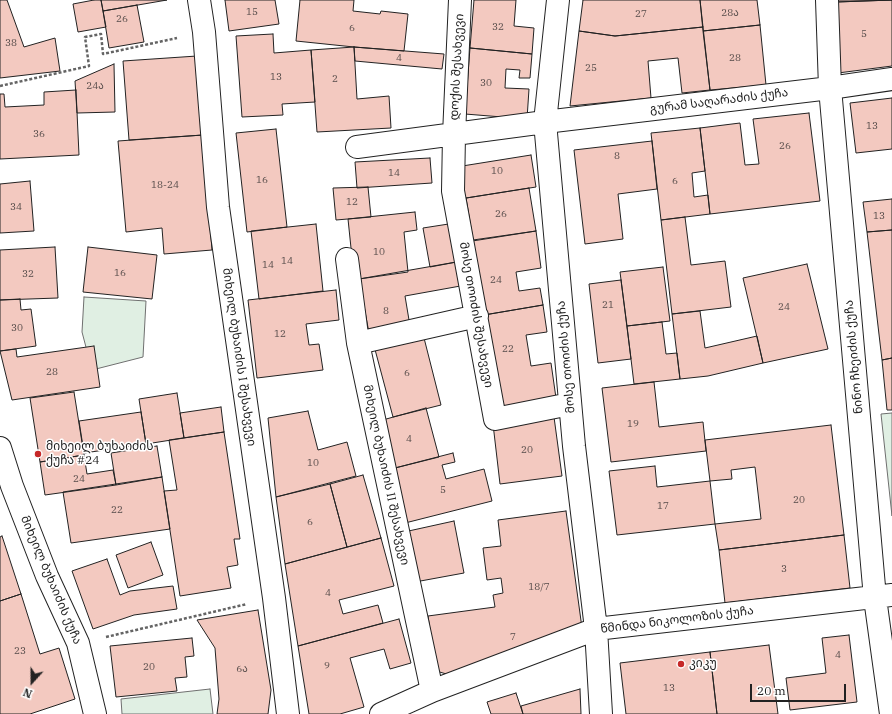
<!DOCTYPE html>
<meta charset="utf-8">
<style>
body{margin:0}
#map{position:relative;width:892px;height:714px;overflow:hidden;background:#fff;font-family:"IBM Plex Serif",serif}
canvas{display:block}
.north{position:absolute;left:12px;top:662px;width:40px;height:40px;-webkit-text-stroke:3px #fff;paint-order:stroke;rotate:201deg;font-size:11px;font-weight:700;line-height:16px;text-align:center;color:#222}
.north::after{content:'';display:block;margin:auto;width:14px;height:18px;background:#222;clip-path:polygon(50% 0,100% 100%,50% 72%,0 100%)}
.scale{position:absolute;left:750px;top:684px;width:96px;height:18px;box-sizing:border-box;border:2px solid #222;border-top:0;padding-left:5px;font-size:12px;line-height:14px;white-space:nowrap;color:#222;-webkit-text-stroke:3px #fff;paint-order:stroke}
</style>
<div id="map">
<canvas width="892" height="714"></canvas>
<div class="north">N</div>
<div class="scale">20 m</div>
</div>
<script>
const context = document.querySelector('canvas').getContext('2d');
context.lineJoin = 'round';
function fill(path, color) {
  context.fillStyle = color;
  context.fill(path, 'evenodd');
}
function shape(rows) {
  const path = new Path2D();
  for (const r of rows) {
    path.moveTo(r[0], r[1]);
    for (let i = 2; i < r.length; i += 2) path.lineTo(r[i], r[i + 1]);
  }
  return path;
}
function trace(path, color, width, dash) {
  context.strokeStyle = color;
  context.lineWidth = width;
  context.lineCap = dash ? 'butt' : 'round';
  context.setLineDash(dash || []);
  context.stroke(path);
}
function drawText(font, color, halo, rows, align = 'center') {
  context.font = font + ' "IBM Plex Serif","Noto Sans Georgian",serif';
  context.lineWidth = 3;
  context.setLineDash([]);
  context.textBaseline = 'middle';
  context.strokeStyle = halo;
  context.fillStyle = color;
  for (const [text, x, y, turn = 0] of rows) {
    context.save();
    context.translate(x, y);
    context.rotate((+turn || 0) * Math.PI / 180);
    context.textAlign = isNaN(turn) ? turn : align;
    if (halo) context.strokeText(text, 0, 0);
    context.fillText(text, 0, 0);
    context.restore();
  }
}
const green = shape([
 [84,297,146,301,143,357,92,370,82,332,84,297],
 [892,413,892,516,881,414,892,413],
 [210,689,213,714,122,714,121,699,210,689]
]);
fill(green, '#e0efe3');
trace(green, '#6f6f6f', 1);
const building = shape([
 [0,0,7,0,24,47,55,38,60,71,0,78,0,0],
 [94,0,101,0,106,27,78,32,73,4,94,0],
 [101,0,167,0,103,11,101,0],
 [225,0,275,0,279,24,229,31,225,0],
 [300,0,354,0,353,11,380,14,381,11,408,14,404,51,354,47,296,41,300,0],
 [474,0,516,0,514,26,534,28,532,54,470,48,474,0],
 [583,0,700,0,703,27,615,36,579,31,583,0],
 [700,0,757,0,760,25,703,31,700,0],
 [836,0,892,0,836,2,836,0],
 [892,0,892,66,838,73,836,2,892,0],
 [137,5,144,42,109,48,103,11,137,5],
 [760,25,766,85,710,90,703,31,760,25],
 [703,27,710,90,682,93,678,58,648,61,651,98,570,106,579,31,615,36,703,27],
 [273,34,274,53,311,50,315,102,282,104,283,115,242,117,236,36,273,34],
 [354,47,357,99,389,96,391,128,317,132,311,50,354,47],
 [354,47,444,54,442,69,355,61,354,47],
 [470,48,532,54,530,78,519,78,520,70,506,69,505,88,529,89,527,119,465,114,470,48],
 [197,56,203,135,129,140,123,61,197,56],
 [114,64,115,112,77,113,75,81,114,64],
 [76,90,79,155,0,159,0,94,4,94,5,107,44,105,44,92,76,90],
 [892,98,892,149,856,153,850,103,892,98],
 [809,113,820,201,710,214,700,128,740,123,745,165,759,164,753,119,809,113],
 [700,128,705,171,692,173,694,197,708,195,710,214,661,220,651,133,700,128],
 [276,129,287,227,247,232,236,133,276,129],
 [203,135,212,250,164,254,162,228,126,232,118,141,203,135],
 [652,141,657,189,618,194,623,239,585,244,574,150,652,141],
 [531,155,536,187,460,199,456,167,531,155],
 [430,158,432,183,357,188,355,162,430,158],
 [30,181,34,231,0,233,0,184,30,181],
 [368,187,371,217,336,220,333,188,368,187],
 [529,188,536,231,473,240,466,198,529,188],
 [892,199,892,230,867,232,863,202,892,199],
 [415,212,417,230,404,232,408,272,359,279,354,277,348,219,415,212],
 [685,217,691,265,725,261,731,307,672,314,661,220,685,217],
 [455,223,462,261,430,267,423,228,455,223],
 [316,224,323,291,259,299,251,231,316,224],
 [892,230,892,358,882,360,867,232,892,230],
 [536,231,541,268,516,272,519,291,540,288,543,305,484,315,466,242,536,231],
 [55,247,58,298,0,300,0,250,55,247],
 [88,247,157,255,152,299,83,292,88,247],
 [462,261,466,285,405,296,410,326,369,333,359,279,462,261],
 [807,264,828,349,763,363,743,278,807,264],
 [663,267,670,321,627,326,620,272,663,267],
 [621,280,631,359,598,363,589,284,621,280],
 [336,290,339,320,306,324,309,345,319,344,323,370,257,378,248,300,336,290],
 [20,299,21,310,31,309,36,346,0,351,0,300,20,299],
 [543,305,547,332,526,335,531,366,551,363,557,405,499,413,484,315,543,305],
 [700,311,705,348,757,336,763,363,708,376,680,379,672,314,700,311],
 [662,322,666,354,677,353,680,379,634,384,627,326,662,322],
 [422,330,441,405,393,417,373,342,422,330],
 [94,346,100,387,12,400,0,351,16,349,17,357,94,346],
 [892,358,892,410,887,410,882,360,892,358],
 [654,382,659,427,703,422,706,451,611,462,602,388,654,382],
 [74,392,84,455,40,462,30,398,74,392],
 [177,393,184,438,146,444,139,399,177,393],
 [221,407,224,432,184,438,180,413,221,407],
 [426,408,439,457,391,469,379,421,426,408],
 [308,411,318,450,347,442,356,476,276,497,268,418,308,411],
 [141,412,146,444,84,453,79,421,141,412],
 [554,417,562,476,500,484,493,424,554,417],
 [831,425,844,535,719,550,715,524,761,519,755,467,731,470,732,479,710,481,705,440,831,425],
 [224,432,240,539,234,539,238,565,227,567,231,588,180,596,164,491,177,490,169,440,224,432],
 [157,446,162,477,116,485,111,453,157,446],
 [453,453,455,462,442,465,446,479,484,469,492,501,405,523,391,469,453,453],
 [84,455,87,474,113,470,116,485,45,495,40,462,84,455],
 [655,466,657,487,710,481,715,524,617,535,609,471,655,466],
 [363,475,381,538,347,547,330,484,363,475],
 [162,477,170,529,71,543,63,492,162,477],
 [330,484,347,547,285,564,276,497,330,484],
 [566,511,582,628,450,675,436,671,428,616,495,607,493,595,503,593,501,578,487,580,483,548,501,546,498,520,566,511],
 [454,521,464,573,415,582,404,532,454,521],
 [844,535,850,588,725,603,719,550,844,535],
 [2,536,21,594,0,601,0,537,2,536],
 [381,538,394,586,339,600,343,614,378,605,383,623,298,646,285,564,381,538],
 [151,542,163,575,128,588,116,555,151,542],
 [107,559,120,595,130,591,173,586,177,609,134,615,93,629,72,571,107,559],
 [21,594,40,654,59,648,75,699,30,714,0,714,0,601,21,594],
 [258,610,271,690,268,714,217,714,219,699,215,648,197,620,258,610],
 [399,619,411,663,390,669,384,649,350,658,364,707,340,714,309,714,298,646,399,619],
 [849,635,857,702,790,710,786,678,826,673,822,638,849,635],
 [192,638,194,656,185,657,187,677,175,678,177,691,116,697,110,646,192,638],
 [769,645,778,714,717,714,710,652,769,645],
 [710,652,717,714,626,714,620,663,710,652],
 [580,689,581,714,523,714,521,706,580,689],
 [516,693,523,714,491,714,487,702,516,693]
]);
fill(building, '#f3c9c0');
trace(building, '#222', 1);
const minor = shape([
 [199,0,204,32,218,207,274,598,288,714],
 [460,0,454,135,453,191,495,419,570,404],
 [558,0,545,122,574,446,596,629,601,714],
 [827,0,830,88,875,598,891,714],
 [357,147,545,122,830,88,892,79],
 [347,259,358,343,432,691],
 [358,343,477,316],
 [0,448,12,486,47,576,78,643,95,714],
 [381,714,432,691,596,629,892,595]
]);
trace(minor, '#222', 24);
trace(shape([
 [0,86,89,66,85,37,101,34,103,54,177,38],
 [106,637,247,604]
]), '#646464', 2.5, [3, 2]);
trace(minor, '#fff', 22);
for (const [x, y, r, color] of [
 [38,454,4,"#c62828"],
 [681,664,4,"#c62828"]
]) {
  const dot = new Path2D();
  dot.arc(x, y, r, 0, 2 * Math.PI);
  context.fillStyle = color;
  context.fill(dot);
  trace(dot, '#fff', 1.5);
}
drawText('10px', '#564c4a', null, [
 ["15",252,12],
 ["28ა",730,13],
 ["27",641,14],
 ["26",122,19],
 ["32",498,27],
 ["6",352,28],
 ["5",864,34],
 ["38",11,43],
 ["4",399,58],
 ["28",735,58],
 ["25",591,68],
 ["13",276,77],
 ["2",335,79],
 ["30",486,83],
 ["24ა",95,86],
 ["13",872,126],
 ["36",39,134],
 ["26",785,146],
 ["8",617,156],
 ["10",497,171],
 ["14",394,173],
 ["16",262,180],
 ["6",675,181],
 ["18-24",165,185],
 ["12",352,202],
 ["34",16,207],
 ["26",501,214],
 ["13",879,216],
 ["10",379,252],
 ["14",287,261],
 ["14",268,265],
 ["16",120,273],
 ["32",28,274],
 ["24",496,280],
 ["21",608,305],
 ["24",784,307],
 ["8",386,311],
 ["30",17,328],
 ["12",280,334],
 ["22",508,349],
 ["28",52,372],
 ["6",407,373],
 ["19",633,424],
 ["4",409,439],
 ["20",527,450],
 ["10",313,463],
 ["24",79,479],
 ["5",443,490],
 ["20",799,500],
 ["17",663,506],
 ["22",117,510],
 ["6",310,522],
 ["3",784,569],
 ["18/7",539,587],
 ["4",328,593],
 ["7",513,637],
 ["23",20,651],
 ["4",838,655],
 ["9",327,666],
 ["20",149,667],
 ["6ა",242,669],
 ["13",669,688]
]);
drawText('12px', '#222', '#fff', [
 ["დოქის შესახვევი",457,67,-87],
 ["გურამ საღარაძის ქუჩა",719,101,-7],
 ["მოსე თოიძის შესახვევი",476,315,80],
 ["მიხეილ ბუხაიძის I შესახვევი",239,357,82],
 ["მოსე თოიძის ქუჩა",566,357,-95],
 ["ნინო ჩხეიძის ქუჩა",854,357,-95],
 ["მიხეილ ბუხაიძის II შესახვევი",386,475,78],
 ["მიხეილ ბუხაიძის ქუჩა",51,580,67],
 ["წმინდა ნიკოლოზის ქუჩა",677,620,-7]
]);
drawText('12px', '#222', '#fff', [
 ["მიხეილ ბუხაიძის",46,447],
 ["ქუჩა #24",46,461],
 ["კიკუ",689,664]
], 'left');
</script>
